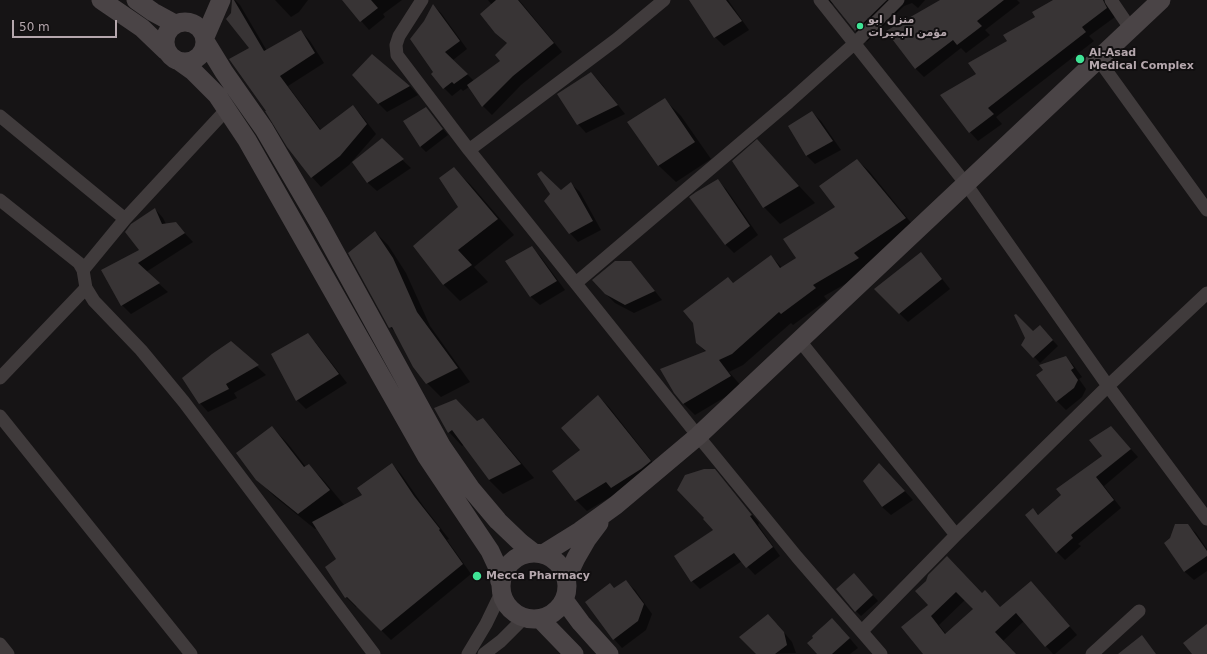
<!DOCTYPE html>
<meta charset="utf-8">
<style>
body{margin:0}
#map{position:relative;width:1207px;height:654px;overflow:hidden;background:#161415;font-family:"DejaVu Sans",sans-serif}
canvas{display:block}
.scale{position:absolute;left:12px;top:20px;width:105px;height:18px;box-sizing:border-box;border:2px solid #b5a7ad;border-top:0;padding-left:5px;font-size:12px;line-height:14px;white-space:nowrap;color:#b5a7ad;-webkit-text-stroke:3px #110f10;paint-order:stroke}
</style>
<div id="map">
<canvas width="1207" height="654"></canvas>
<div class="scale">50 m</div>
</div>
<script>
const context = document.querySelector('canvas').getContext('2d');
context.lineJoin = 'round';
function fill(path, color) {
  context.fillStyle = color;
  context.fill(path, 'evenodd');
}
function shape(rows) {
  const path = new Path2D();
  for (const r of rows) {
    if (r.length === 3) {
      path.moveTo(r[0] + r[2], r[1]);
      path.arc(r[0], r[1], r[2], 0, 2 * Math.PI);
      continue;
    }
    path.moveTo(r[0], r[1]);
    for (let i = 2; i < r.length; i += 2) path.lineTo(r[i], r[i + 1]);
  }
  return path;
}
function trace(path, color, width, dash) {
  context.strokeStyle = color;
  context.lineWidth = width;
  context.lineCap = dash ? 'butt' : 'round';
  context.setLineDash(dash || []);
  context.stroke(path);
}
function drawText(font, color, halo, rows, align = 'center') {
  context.font = font + ' "DejaVu Sans","Noto Sans Arabic",sans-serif';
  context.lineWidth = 4;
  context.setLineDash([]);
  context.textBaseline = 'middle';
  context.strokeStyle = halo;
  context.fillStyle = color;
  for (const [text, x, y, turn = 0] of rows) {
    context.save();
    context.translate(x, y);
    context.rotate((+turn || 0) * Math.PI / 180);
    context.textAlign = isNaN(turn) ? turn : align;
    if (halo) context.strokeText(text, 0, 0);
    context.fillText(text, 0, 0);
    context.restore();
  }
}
fill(shape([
 [233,0,235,0,240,5,267,51,301,31,310,41,324,63,288,86,321,130,353,106,362,116,376,134,349,165,321,187,312,177,250,48,232,14],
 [275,0,308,0,299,12,291,17],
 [343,0,402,0,383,14,385,17,369,30],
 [488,0,519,0,562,52,521,85,492,115,483,106,469,87,463,91,461,89,452,96,444,88,435,72,424,22,434,6,441,13,467,49,453,60,474,81,501,61,508,44,492,5],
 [693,0,728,0,749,30,724,46,715,37,691,1],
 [822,0,925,0,918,8,912,3,904,6,867,42,856,31,835,5,831,3,827,5],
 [942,0,1017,0,1020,3,985,30,990,35,966,53,961,48,924,77,915,68],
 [1055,0,1108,0,1115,17,1089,36,1094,41,996,117,1002,124,978,141,970,132,977,74,1008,41],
 [373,55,410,86,418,95,387,112,379,104],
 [591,73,600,82,625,114,586,133,578,124],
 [665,100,681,116,711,159,676,182,659,166,629,123],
 [426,108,448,135,426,152,420,146],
 [812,112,821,121,841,150,815,164,806,155],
 [381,140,411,168,377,191,368,183,353,162],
 [757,141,815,203,780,224,764,207],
 [857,160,869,171,917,230,865,265,870,270,824,296,827,300,793,325,791,323,743,365,729,372,742,387,695,415,683,403,706,352,697,343,733,284,771,256,782,268,797,258,837,207],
 [453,168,470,184,514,235,474,267,488,282,460,301,443,284,459,207],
 [718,181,726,189,758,235,734,253,726,245,690,198],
 [571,184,580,192,601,230,578,242,570,233,561,191],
 [155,209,163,218,166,224,175,223,193,242,146,272,168,292,131,314,122,305],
 [375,232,388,245,406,273,430,326,470,382,441,397,427,383,398,335,390,327],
 [532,248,540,256,565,290,540,305,531,297,507,261],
 [921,253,929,262,950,289,908,322,875,289],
 [630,262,639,271,662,300,634,313,615,303,605,293],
 [1033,332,1045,332,1058,346,1040,363,1023,345],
 [307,334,316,343,347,383,306,409,297,400],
 [231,342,266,375,234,393,237,398,208,412,200,403],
 [1066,357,1074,366,1082,377,1079,379,1086,389,1082,397,1066,410,1057,401],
 [598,396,609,407,661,473,617,493,587,511,576,500,581,450],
 [435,409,477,422,483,419,496,433,534,478,503,494,489,480,464,445,462,446,449,432],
 [272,427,288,444,306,467,309,465,325,482,345,506,363,495,392,464,401,474,424,507,449,539,447,540,471,574,391,640,357,606,356,607,346,597,337,559,317,528,315,529,274,496,257,479],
 [1119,436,1138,457,1104,486,1121,508,1078,544,1081,546,1065,560,1057,552,1033,509,1039,515,1063,495,1103,456],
 [714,470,759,523,758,525,780,556,755,575,742,561,700,589,692,581,714,530],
 [888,473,913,500,891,515,882,507,864,481],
 [1187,525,1196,533,1207,549,1207,571,1194,580,1185,572,1165,543],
 [860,580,878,601,861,616,856,611],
 [626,581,635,590,652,614,646,630,622,648,614,639,615,589],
 [927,581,982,594,1000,608,1031,582,1077,635,1055,654,1053,654,1024,621,1003,641,1015,654,925,654,929,605],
 [965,600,974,609,946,634,939,625],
 [777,624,792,642,796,653,757,654],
 [841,628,858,648,850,654,819,654]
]), '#0007');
fill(shape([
 [232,0,234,0,264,51,301,30,315,53,280,76,320,130,353,105,367,124,340,156,311,178,287,147,265,111,266,111,229,59,249,48,226,19,231,13],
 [342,0,371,0,378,8,360,22],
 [496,0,518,0,554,43,513,76,482,107,467,85,500,61,495,55,507,43,495,33,480,14],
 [689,0,726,0,742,21,714,38],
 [830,0,887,0,855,31],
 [940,0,1004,0,977,21,982,26,957,45,953,40,915,69,886,31],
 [1053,0,1103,0,1107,8,1082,27,1086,32,988,108,994,114,969,133,940,95,976,74,968,63,1007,41,1003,35,1035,17,1032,12],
 [433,4,460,41,445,52,468,74,454,84,452,82,443,89,431,74,433,72,410,39,424,21],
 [372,54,410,86,378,104,352,75],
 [591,72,618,105,577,125,557,94],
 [665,98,695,142,658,166,627,122],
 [426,107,443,129,420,147,403,121],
 [812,111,833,141,806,156,788,126],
 [382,138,404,159,367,183,352,162],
 [757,139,799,186,763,208,732,161],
 [857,159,906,218,854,253,859,258,813,285,816,288,781,314,779,312,732,354,719,360,731,376,683,404,674,393,660,369,706,351,696,343,693,323,683,311,728,277,733,283,771,255,780,268,796,258,783,239,835,207,819,186],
 [454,167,498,219,458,250,472,265,443,285,413,246,458,207,439,178],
 [541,171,561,190,571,182,593,221,569,234,544,201,550,194,537,174],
 [718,179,750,226,725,245,689,197,696,192],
 [155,208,162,224,176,222,185,233,138,263,160,283,121,306,101,270,139,250,125,232,131,224],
 [375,231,393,258,417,312,458,368,426,384,413,367,392,327,389,328,348,253],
 [532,246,557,281,530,297,505,261],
 [921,252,942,279,899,314,874,289],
 [615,261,631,261,655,291,625,305,605,294,592,280],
 [1016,314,1033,331,1040,325,1053,340,1033,358,1021,345,1025,338,1014,315],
 [308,333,339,374,296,401,271,354],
 [231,341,259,365,226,384,229,389,199,404,182,378,212,354],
 [1066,356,1074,368,1071,370,1078,380,1074,388,1056,402,1036,375,1043,370,1039,365],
 [598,395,651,461,641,469,611,488,606,482,575,501,552,471,580,450,561,428],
 [456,399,477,421,483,418,521,464,489,480,452,430,448,433,434,408],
 [272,426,304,467,309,464,330,490,298,514,256,480,236,453],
 [1111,426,1131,449,1096,477,1114,500,1071,535,1073,538,1056,553,1025,515,1033,508,1038,515,1061,495,1056,489,1102,456,1089,440],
 [392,463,414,496,440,529,439,530,463,564,381,631,347,597,345,598,325,567,336,559,312,522,362,495,357,488],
 [879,463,905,491,882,507,863,481],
 [704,469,715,469,752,515,750,516,773,547,746,568,734,553,691,582,674,556,713,530,703,519,704,518,677,490,685,475],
 [1175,524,1188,524,1207,551,1207,556,1184,572,1164,543,1170,538],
 [947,556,982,593,985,590,1000,607,1031,581,1070,626,1045,647,1016,613,995,632,1016,654,923,654,901,627,928,605,915,591,926,581,928,575],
 [956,592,973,609,945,634,931,616],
 [854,573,873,595,855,612,836,589],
 [626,580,644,604,638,621,613,640,585,602,610,583,614,588],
 [768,614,784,632,787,645,775,654,756,654,739,637],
 [832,618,850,638,832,654,817,654,807,643,813,638,812,636],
 [1207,624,1207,654,1192,654,1183,643],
 [1142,635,1156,654,1118,654]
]), '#383435');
trace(shape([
 [422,0,399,36,396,45,397,55,469,150,698,436,797,557,881,654],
 [820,0,966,184,1108,386,1207,519],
 [1111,0,1130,28],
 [1098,59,1207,210],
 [0,116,125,219],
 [469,150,617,39,664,0],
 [0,200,79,263,83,270,86,288,94,301,141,350,184,402,374,654],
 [83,270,125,219,227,109],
 [576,283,789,102,855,43,898,0],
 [800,341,956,535],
 [0,378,86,288],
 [0,416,191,654],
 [862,631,956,535,1108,386,1207,293],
 [0,644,8,654],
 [468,654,486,624,501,593],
 [484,654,501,641,524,618],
 [1092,654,1139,611]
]), '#403b3c', 13);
trace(shape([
 [101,0,142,28,166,51],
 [136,0,153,12,175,24],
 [185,42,20],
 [205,37,221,0],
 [205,41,224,72,264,129,319,223,442,447,471,489,498,521,521,543,534,553],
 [179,61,193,71,217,95,247,140,427,457,490,551,497,566,500,582],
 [534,586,33],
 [543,554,580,531,616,505,698,436,1161,0],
 [566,579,576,558,587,539,599,523],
 [564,600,581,623,609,654],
 [540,619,574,654]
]), '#4a4446', 19);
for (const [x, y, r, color] of [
 [860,26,4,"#3fe496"],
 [1080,59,5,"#3fe496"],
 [477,576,5,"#3fe496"]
]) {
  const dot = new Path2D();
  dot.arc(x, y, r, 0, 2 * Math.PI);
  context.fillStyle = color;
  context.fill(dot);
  trace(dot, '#110f10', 1.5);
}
drawText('bold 11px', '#b5a7ad', '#110f10', [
 ["منزل ابو",868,20],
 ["مؤمن البعيرات",868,33],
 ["Al-Asad",1089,53],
 ["Medical Complex",1089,66],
 ["Mecca Pharmacy",486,576]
], 'left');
</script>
